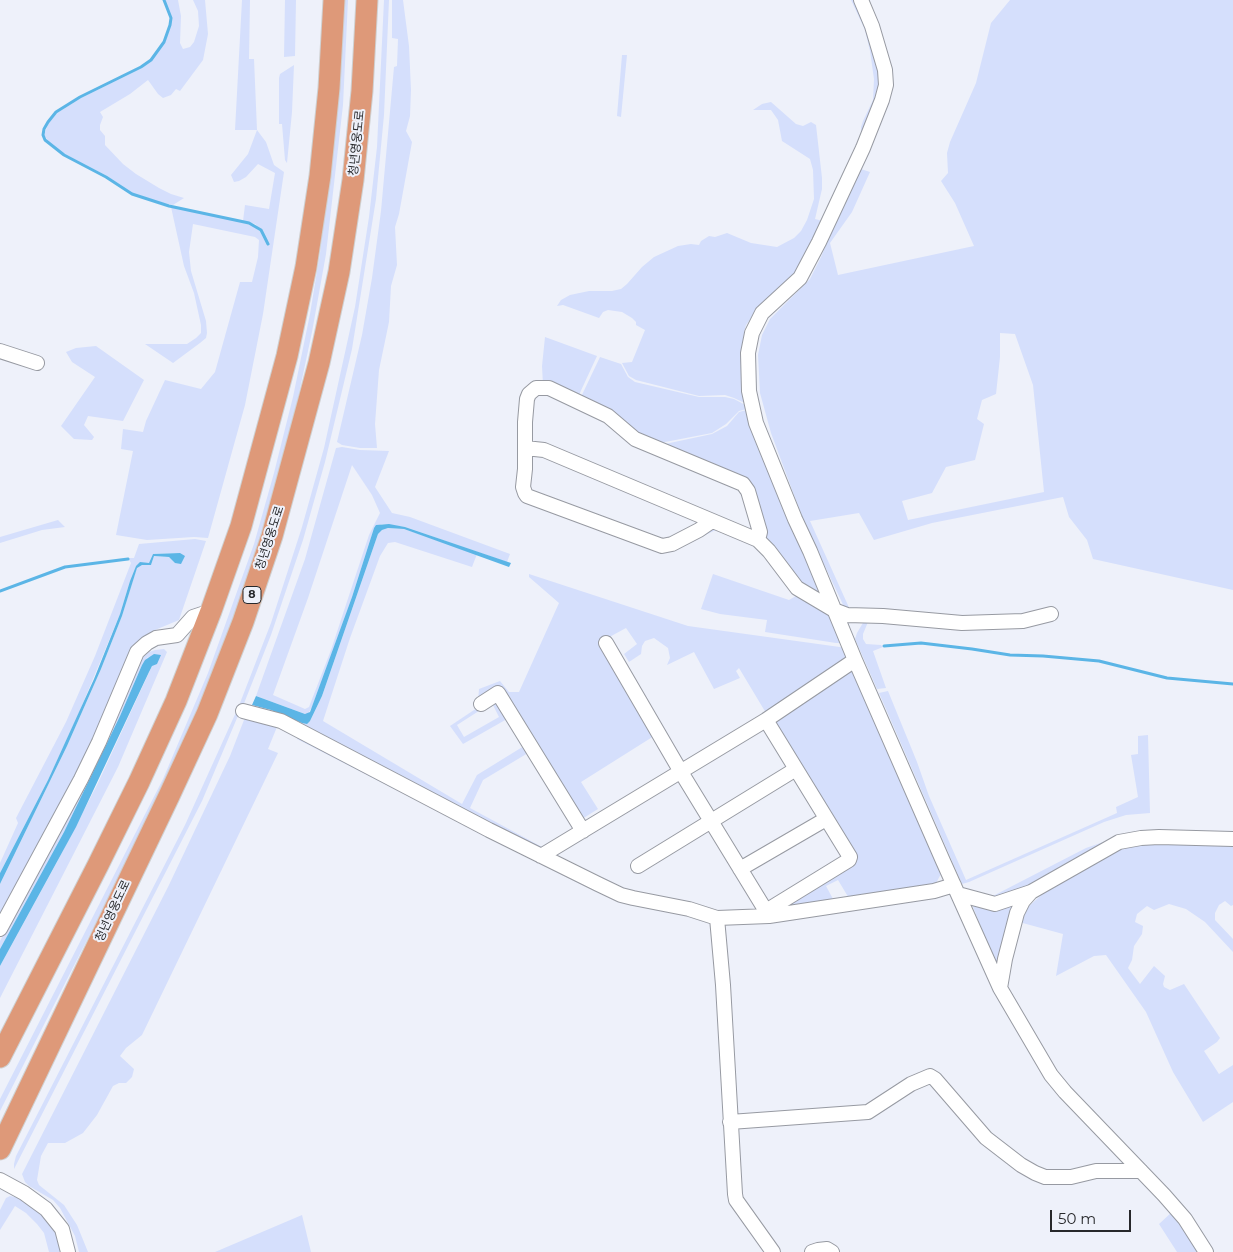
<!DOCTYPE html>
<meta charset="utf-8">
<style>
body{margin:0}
#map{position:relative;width:1233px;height:1252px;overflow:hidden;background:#eef1fa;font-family:Montserrat,sans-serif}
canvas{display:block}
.scale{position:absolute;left:1050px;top:1210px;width:81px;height:22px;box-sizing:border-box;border:2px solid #27282b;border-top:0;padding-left:6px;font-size:15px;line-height:18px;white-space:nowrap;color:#27282b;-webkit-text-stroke:4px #eef1fa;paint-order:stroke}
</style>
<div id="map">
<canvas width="1233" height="1252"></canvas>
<div class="scale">50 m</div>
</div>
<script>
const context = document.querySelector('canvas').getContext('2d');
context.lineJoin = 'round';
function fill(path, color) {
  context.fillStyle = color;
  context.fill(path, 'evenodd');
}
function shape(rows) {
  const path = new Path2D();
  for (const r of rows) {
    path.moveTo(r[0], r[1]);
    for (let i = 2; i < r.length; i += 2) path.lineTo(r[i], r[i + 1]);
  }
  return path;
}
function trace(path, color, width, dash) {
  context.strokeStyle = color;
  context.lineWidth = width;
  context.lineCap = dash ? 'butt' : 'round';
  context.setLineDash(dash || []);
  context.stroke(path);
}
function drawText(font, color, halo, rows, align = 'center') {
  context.font = font + ' Montserrat,"Noto Sans KR",sans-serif';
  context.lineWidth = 4;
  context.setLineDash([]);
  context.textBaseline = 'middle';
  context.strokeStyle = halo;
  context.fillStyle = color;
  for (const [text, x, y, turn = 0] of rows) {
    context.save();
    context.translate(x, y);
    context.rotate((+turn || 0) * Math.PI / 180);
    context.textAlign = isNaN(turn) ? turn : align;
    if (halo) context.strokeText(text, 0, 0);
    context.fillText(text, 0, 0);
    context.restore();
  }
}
fill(shape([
 [165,0,178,0,181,16,180,43,183,49,190,47,194,42,199,26,198,11,193,0,205,0,208,34,203,60,180,91,176,89,171,95,163,98,158,94,148,80,130,94,100,112,103,117,100,125,100,130,105,136,105,145,123,164,136,174,159,188,171,194,184,198,173,205,153,201,133,194,107,176,64,154,51,145,44,135,49,122,57,113,81,98,142,68,151,61,165,42,171,25,171,18],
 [242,0,250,0,249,59,254,59,257,130,266,142,274,165,284,172,263,314,245,405,208,538,194,537,147,540,116,535,133,451,121,449,123,429,143,432,146,421,165,380,201,389,215,372,240,282,252,282,258,257,259,240,255,237,193,224,189,252,191,271,206,321,207,333,206,338,200,343,173,363,145,344,187,344,196,338,201,333,201,325,194,293,184,266,171,207,249,223,260,231,267,244,269,243,261,230,255,224,243,221,245,205,269,209,275,173,258,164,246,177,239,181,234,182,231,175,248,154,257,130,235,130],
 [285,0,296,0,295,56,284,57],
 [342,0,348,0,343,105,326,254,312,332,298,398,259,546,234,619,189,732,112,891,0,1111,0,1099,163,779,208,673,254,544,274,473,293,397,310,314,320,253,338,105],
 [384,0,389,0,384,115,376,199,352,349,325,462,303,540,271,635,243,706,240,703,271,623,302,527,324,448,355,307,369,217,377,147],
 [392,0,403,0,409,46,411,90,410,116,406,131,412,142,399,214,395,227,397,265,391,286,389,322,379,370,375,424,377,448,360,448,342,445,337,442,362,335,372,278,381,211,394,67,397,66,398,39,392,38],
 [851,0,856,0,875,46,879,76,878,94,861,137,861,127,863,121,873,100,874,79,870,51,865,30],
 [1010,0,1233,0,1233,590,1093,559,1087,540,1069,517,1063,497,932,523,874,540,859,513,810,521,851,612,847,613,804,522,771,433,760,393,758,355,762,335,770,319,810,279,821,257,833,227,861,169,870,172,852,212,830,243,838,275,974,246,955,203,941,181,948,173,947,153,950,142,976,83,991,23],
 [1000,333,1015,334,1033,385,1044,492,908,520,902,501,932,493,946,467,975,460,984,424,977,419,982,400,996,394,1000,357],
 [622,55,627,55,621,117,617,116],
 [294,65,292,112,287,163,285,160,282,124,279,124,279,78,280,74],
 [771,102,796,124,803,126,811,122,816,125,822,178,822,189,815,219,823,221,797,273,756,311,746,325,744,332,743,355,749,405,734,398,725,395,699,396,636,380,629,376,622,363,632,362,645,330,636,325,636,322,632,318,622,312,608,310,603,312,599,318,563,305,557,306,561,300,570,295,589,291,612,291,621,289,627,284,642,267,654,257,678,246,691,244,699,245,701,241,709,236,715,237,727,233,751,243,777,247,794,238,801,231,807,220,814,199,813,170,810,159,782,141,778,120,771,110,753,110,762,104],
 [545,337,597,356,578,397,543,385,542,366],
 [96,346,144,380,123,421,88,416,84,425,94,437,92,440,74,439,61,426,95,377,72,362,66,352,76,348],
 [600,357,621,364,628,377,635,382,699,397,725,397,734,399,751,408,739,411,726,424,712,433,665,442,659,446,580,399],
 [750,409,822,590,820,595,802,587,765,538,749,487,661,447,665,444,712,434,727,426,739,412],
 [342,447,360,450,389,451,375,487,392,513,410,517,510,554,507,562,405,527,382,524,374,528,352,597,312,707,308,714,305,714,256,696,305,559,336,448],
 [352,465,372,495,380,513,369,535,331,650,309,707,305,709,273,695,308,598],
 [58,520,65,527,42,530,0,543,0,537],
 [715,527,722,528,750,540,763,547,796,590,827,608,832,614,845,642,843,643,836,643,765,632,767,620,720,614,701,609,713,574,789,600,796,596,791,592,762,551,751,542,718,529,671,551,663,553,603,530,604,528,666,550],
 [388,528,404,529,477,554,472,567,395,542,388,543,380,556,350,638,323,721,462,804,477,775,524,746,507,719,463,744,450,726,480,706,482,709,457,725,464,737,499,717,492,703,498,699,533,750,483,780,470,808,542,847,539,849,251,709,252,705,310,721,322,696,378,534,382,530],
 [195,539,206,541,179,620,155,630,139,641,93,739,55,815,0,915,0,884,67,746,101,669,122,616,137,567,142,565,151,565,154,556,169,557,175,563,180,553,153,554,149,563,136,566,130,581,120,614,78,715,48,780,0,873,0,863,18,823,16,818,66,722,95,656,131,563,128,558,134,558,139,544],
 [529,574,688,626,847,648,847,653,842,663,766,713,739,668,736,671,740,678,714,689,694,652,667,665,670,658,668,648,654,638,645,641,642,646,641,654,629,662,624,654,637,644,626,628,602,641,654,736,581,782,598,809,582,819,502,689,478,702,479,689,500,681,509,692,519,692,559,603,529,577],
 [864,621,868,622,863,634,863,639,866,644,881,645,883,647,873,651,886,688,877,689,855,639,857,633],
 [164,649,167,652,118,767,0,998,0,966,57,862,97,785,152,666,148,657,142,665,120,716,64,832,0,949,0,941,73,804,139,661,149,652,155,650],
 [851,667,942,872,935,885,850,900,838,880,826,886,833,899,833,903,786,907,856,860,771,720],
 [888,691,917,762,929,796,966,880,1117,813,1116,807,1138,797,1131,755,1138,754,1138,736,1148,735,1150,813,1126,815,1104,822,969,882,962,884,879,693],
 [237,710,240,711,202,801,14,1169,14,1164,16,1156,185,825],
 [248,717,279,722,268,749,278,753,142,1035,126,1048,120,1056,134,1069,132,1077,126,1083,119,1083,113,1086,97,1115,83,1133,65,1143,48,1143,41,1156,37,1180,39,1185,64,1205,77,1225,88,1252,79,1252,75,1236,60,1208,53,1200,29,1186,25,1182,22,1174,168,887,230,756,244,720],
 [299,733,489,835,488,837,297,739],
 [1112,839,1011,896,989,898,1086,848],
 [1143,842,1233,843,1233,905,1231,906,1225,901,1219,905,1215,913,1215,920,1233,939,1233,952,1205,922,1186,909,1169,904,1154,910,1147,906,1137,914,1135,922,1143,926,1142,934,1134,946,1132,960,1128,968,1140,984,1154,966,1165,976,1163,984,1164,987,1170,990,1184,984,1220,1038,1217,1042,1204,1051,1219,1074,1233,1065,1233,1102,1203,1122,1173,1072,1146,1012,1106,955,1094,956,1056,976,1063,934,1019,922,1027,908,1048,889,1120,849],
 [970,899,1014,904,1000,976],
 [10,1196,20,1198,36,1207,51,1224,56,1234,61,1252,49,1252,44,1233,37,1224,26,1213,15,1206,0,1230,0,1210,6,1198],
 [1172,1212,1183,1227,1200,1252,1177,1252,1159,1224],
 [302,1215,311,1252,215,1252]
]), '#d5dffc');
fill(shape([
 [389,524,405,527,511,563,509,567,404,529,388,528,382,530,378,534,322,696,310,721,307,724,302,723,271,710,252,705,256,696,305,714,310,712,352,597,374,528,376,525],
 [180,553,185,556,181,564,175,563,169,557,154,556,151,565,142,565,137,568,122,616,101,669,67,746,0,884,0,873,48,780,94,679,120,614,130,581,136,566,140,562,149,563,153,554],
 [154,654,161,655,157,664,152,666,149,672,76,827,0,966,0,949,64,832,120,716,142,665,145,660]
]), '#5bb5e6');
trace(shape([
 [164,0,171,18,170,25,164,42,151,60,141,67,80,97,56,112,48,122,44,129,43,135,45,140,64,155,106,177,132,194,169,206,249,223,261,230,268,244],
 [0,591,65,567,128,559],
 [884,646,921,643,972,649,1010,655,1043,656,1099,661,1167,678,1233,684]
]), '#5bb5e6', 3);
const minor = shape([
 [861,0,872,26,885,70,886,85,882,100,863,148,819,242,800,278,762,313,752,333,748,353,749,391,756,423,795,519,810,551,855,660,943,861,1000,988,1051,1075,1065,1092,1164,1195,1185,1219,1206,1252],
 [0,351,37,363],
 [525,448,544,450,758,540,769,551,797,588,834,610,847,615,883,616,962,623,1023,621,1051,614],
 [712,521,699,530,672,544,662,546,527,496,525,493,523,487,525,469,525,422,527,399,529,394,536,388,549,388,608,416,635,439,743,484,748,491,760,532,758,540],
 [606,643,681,772,769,916],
 [481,704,498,693,583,831],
 [243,711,281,721,489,830,598,884,621,895,633,898,689,909,717,918,769,916,934,891,954,885],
 [766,720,850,857,849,860,766,911],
 [541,856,766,720,855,660],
 [638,866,796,769],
 [740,869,826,819],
 [958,894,995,904,1031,892,1119,842,1141,838,1159,837,1233,839],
 [717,918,723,985,735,1194,736,1200,773,1252],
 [0,929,81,779,99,742,137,652,147,643,156,638,177,635,193,617,211,611],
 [1000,988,1005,959,1017,913,1023,901,1031,892],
 [730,1122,868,1112,911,1084,930,1076,935,1079,986,1138,1021,1165,1035,1173,1045,1177,1071,1177,1096,1171,1141,1171],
 [0,1180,24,1193,46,1209,62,1229,68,1252],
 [812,1252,818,1250,827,1249,832,1252]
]);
const highway = shape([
 [0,1057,98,865,139,782,176,701,211,611,241,526,287,356,306,267,320,176,329,88,334,0],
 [0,1149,169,796,207,714,243,622,272,536,319,363,339,272,353,180,362,91,367,0]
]);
trace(minor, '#979aa2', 16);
trace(highway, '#cfd0d0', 23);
trace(minor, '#fff', 14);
trace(highway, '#de9979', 21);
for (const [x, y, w] of [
 [252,595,18]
]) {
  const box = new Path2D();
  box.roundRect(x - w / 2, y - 8.5, w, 17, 4);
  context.fillStyle = '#eef1fa';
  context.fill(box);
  trace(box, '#27282b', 1);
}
drawText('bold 11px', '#27282b', null, [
 ["8",252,595]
]);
drawText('12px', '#27282b', '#eef1fa', [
 ["청년영웅도로",357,143,-84],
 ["청년영웅도로",270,538,-72],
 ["청년영웅도로",113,911,-65]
]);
</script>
